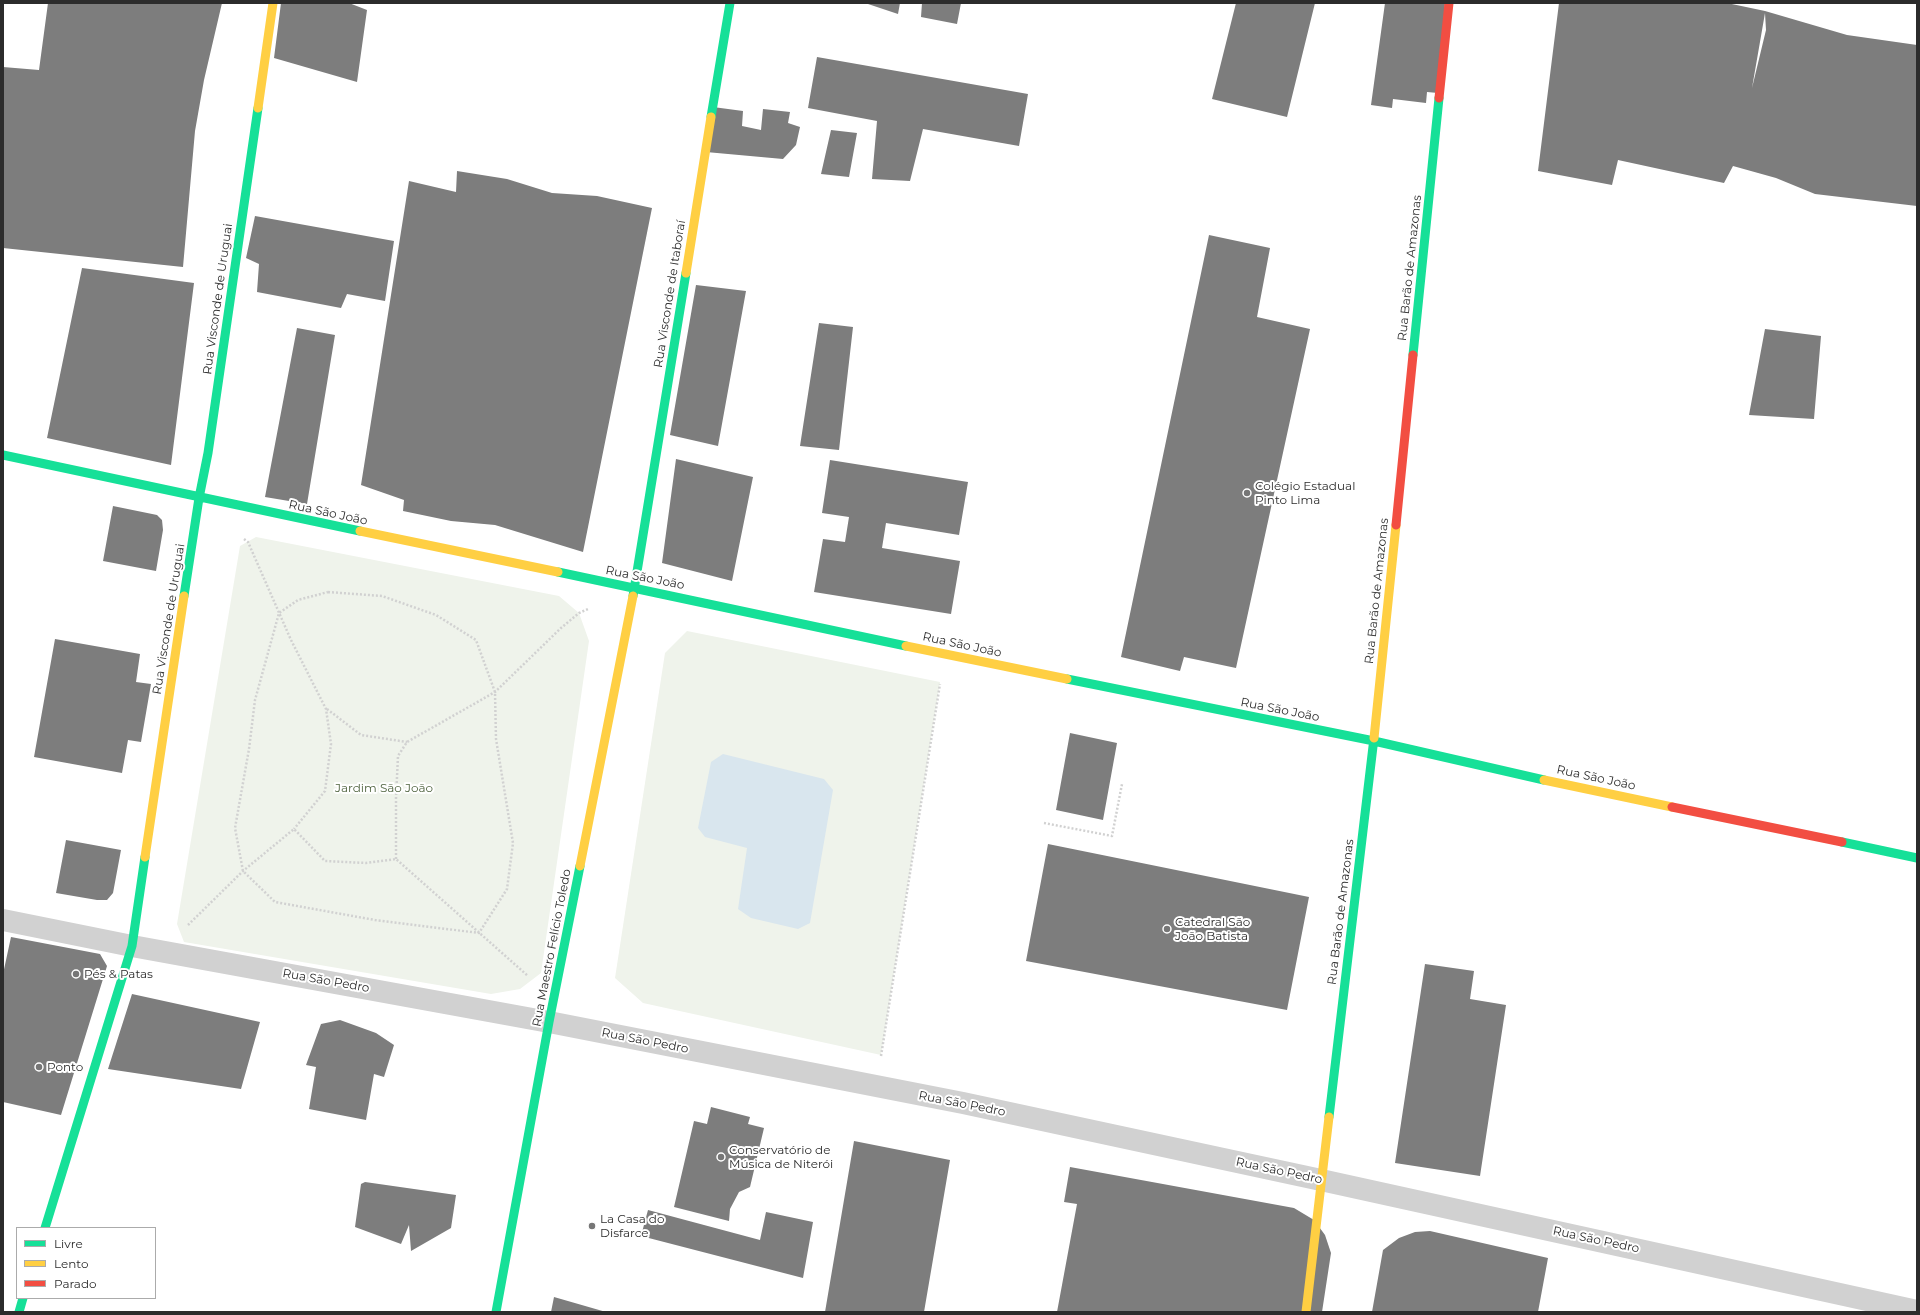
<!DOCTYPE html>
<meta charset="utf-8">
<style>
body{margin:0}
#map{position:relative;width:1920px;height:1315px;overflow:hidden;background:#fff;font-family:Montserrat,sans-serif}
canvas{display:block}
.frame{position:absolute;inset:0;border:4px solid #2c2c2c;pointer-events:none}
.legend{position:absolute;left:16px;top:1227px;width:140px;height:72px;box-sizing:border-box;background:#fff;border:1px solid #ababab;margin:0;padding:5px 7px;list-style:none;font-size:12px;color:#2c2c2c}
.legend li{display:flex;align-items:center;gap:8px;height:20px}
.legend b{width:20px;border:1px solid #ababab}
</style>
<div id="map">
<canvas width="1920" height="1315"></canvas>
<div class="frame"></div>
<ul class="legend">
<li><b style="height:5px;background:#16e098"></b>Livre</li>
<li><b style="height:5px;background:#ffcf43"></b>Lento</li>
<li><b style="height:5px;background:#f24e42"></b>Parado</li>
</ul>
</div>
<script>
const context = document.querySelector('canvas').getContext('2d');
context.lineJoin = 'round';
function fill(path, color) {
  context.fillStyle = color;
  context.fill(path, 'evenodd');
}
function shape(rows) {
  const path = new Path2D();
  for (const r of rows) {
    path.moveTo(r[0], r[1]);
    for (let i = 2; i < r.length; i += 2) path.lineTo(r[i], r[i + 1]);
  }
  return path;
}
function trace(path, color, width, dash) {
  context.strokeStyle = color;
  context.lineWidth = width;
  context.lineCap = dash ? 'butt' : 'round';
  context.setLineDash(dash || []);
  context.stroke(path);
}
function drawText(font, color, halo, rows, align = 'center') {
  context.font = font + ' Montserrat,sans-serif';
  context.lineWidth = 4;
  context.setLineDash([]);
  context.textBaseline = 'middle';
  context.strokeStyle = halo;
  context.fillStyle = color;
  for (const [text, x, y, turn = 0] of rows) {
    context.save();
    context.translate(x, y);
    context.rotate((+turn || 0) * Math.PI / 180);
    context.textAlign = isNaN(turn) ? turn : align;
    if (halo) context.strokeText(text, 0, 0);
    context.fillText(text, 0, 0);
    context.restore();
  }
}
fill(shape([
 [256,537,559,596,579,613,589,641,541,973,520,989,491,994,184,942,177,924,240,546],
 [687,631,940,682,881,1055,643,1003,615,978,665,653]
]), '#eff3eb');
fill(shape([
 [723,754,824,779,833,790,810,923,798,929,751,918,738,909,747,848,705,837,698,828,711,762]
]), '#d9e6ee');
fill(shape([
 [48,3,222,3,204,80,195,131,183,267,3,248,3,67,39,70],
 [281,3,349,3,367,10,357,82,274,58],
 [865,3,900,3,898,14],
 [922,3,961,3,957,24,921,17],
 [1236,3,1315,3,1287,117,1212,99],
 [1385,3,1445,3,1438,93,1427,92,1426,103,1393,99,1392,108,1371,105],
 [1559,3,1727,3,1765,11,1847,35,1917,45,1917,206,1815,194,1776,178,1733,166,1724,183,1618,160,1612,185,1538,171],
 [1765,13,1766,30,1752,88],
 [817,57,1028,94,1019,146,923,129,910,181,872,179,877,121,808,108],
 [713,107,743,111,742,126,761,130,763,109,790,112,788,123,800,127,796,145,783,159,706,152],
 [831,130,857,133,849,177,821,174],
 [457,171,507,179,552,193,597,196,652,208,583,552,495,525,451,521,403,511,404,500,361,485,409,181,456,192],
 [255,216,394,241,385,301,347,294,341,308,257,292,259,264,246,258],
 [1209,235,1270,248,1257,317,1310,329,1236,668,1184,657,1180,671,1121,657],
 [82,268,194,283,171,465,47,438],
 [696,285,746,291,718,446,670,435],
 [819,323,853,327,839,450,800,446],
 [297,328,335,335,307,504,265,497],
 [1765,329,1821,336,1814,419,1749,415],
 [676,459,753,477,732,581,662,563],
 [830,460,968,482,959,535,886,523,882,548,960,561,951,614,814,592,823,539,845,542,849,517,822,513],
 [113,506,157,515,162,520,163,530,156,571,103,561],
 [55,639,140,654,136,682,151,684,141,742,128,740,122,773,34,757],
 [1070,733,1117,743,1103,820,1056,810],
 [66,840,121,850,113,893,107,900,97,900,56,893],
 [1048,844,1309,897,1287,1010,1026,961],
 [11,937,100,954,107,966,61,1115,3,1102,3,974],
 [1425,964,1474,971,1470,999,1506,1005,1480,1176,1395,1163],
 [132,994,260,1022,241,1089,108,1069],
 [340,1020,376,1033,394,1045,384,1077,374,1074,366,1120,309,1109,316,1067,306,1065,321,1024],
 [711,1107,750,1117,748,1124,764,1128,750,1187,739,1192,730,1209,729,1221,674,1207,694,1121,707,1124],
 [854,1141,950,1160,924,1312,825,1312],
 [1070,1167,1294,1208,1314,1220,1325,1235,1331,1253,1322,1312,1057,1312,1077,1204,1064,1202],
 [365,1182,456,1195,451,1228,411,1251,409,1225,401,1244,355,1227,361,1184],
 [648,1210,760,1240,766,1212,813,1222,803,1278,641,1236],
 [1430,1231,1548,1258,1538,1312,1372,1312,1383,1250,1399,1238,1415,1232],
 [554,1297,606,1312,551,1312]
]), '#7d7d7d');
trace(shape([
 [244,539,248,542,291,640,326,709,331,744,325,791,294,829],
 [328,592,382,596,436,615,476,640,495,692,496,739,513,843,507,889,479,933,375,920,275,902,243,871,235,828,249,749,255,700,279,613,298,600,328,592],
 [327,709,361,735,407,742],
 [1044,823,1112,836,1122,784],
 [396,859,396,798,398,756,407,742,495,692,561,628,579,613,588,609],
 [188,925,243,871,294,829,325,861,366,863,396,859,528,976],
 [881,1056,940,684]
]), '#d1d1d1', 2.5, [2, 2]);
trace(shape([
 [3,920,132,946,549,1022,963,1103,1321,1180,1917,1311]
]), '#d1d1d1', 22);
trace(shape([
 [711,117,730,3],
 [1413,355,1439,98],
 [3,455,360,531],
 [558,572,906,646],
 [184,596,199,498,208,453,258,108],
 [633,596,686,273],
 [1067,679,1374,741,1544,780],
 [1842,842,1917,858],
 [1329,1117,1374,738],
 [45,1228,132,946,145,857],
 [19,1312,23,1298],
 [496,1312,549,1022,580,866]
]), '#16e098', 9);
trace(shape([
 [258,108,273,3],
 [686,273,711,117],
 [360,531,558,572],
 [906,646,1067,679],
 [1374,738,1396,525],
 [1544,780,1672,807],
 [145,857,184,596],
 [580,866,633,596],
 [1306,1312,1329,1117]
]), '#ffcf43', 9);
trace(shape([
 [1439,98,1449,3],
 [1396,525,1413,355],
 [1672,807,1842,842]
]), '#f24e42', 9);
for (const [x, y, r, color] of [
 [1247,493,4,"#767676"],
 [1167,929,4,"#767676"],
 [76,974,4,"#767676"],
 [39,1067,4,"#767676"],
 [721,1157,4,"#767676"],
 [592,1226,4,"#767676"]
]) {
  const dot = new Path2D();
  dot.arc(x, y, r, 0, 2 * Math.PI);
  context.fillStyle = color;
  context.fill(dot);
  trace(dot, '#fff', 1.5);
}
drawText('12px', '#2c2c2c', '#fff', [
 ["Rua Barão de Amazonas",1410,268,-84],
 ["Rua Visconde de Itaboraí",670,294,-81],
 ["Rua Visconde de Uruguai",218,299,-82],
 ["Rua São João",328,513,12],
 ["Rua São João",645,578,11],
 ["Rua Barão de Amazonas",1377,591,-84],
 ["Rua Visconde de Uruguai",169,619,-81],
 ["Rua São João",962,645,12],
 ["Rua São João",1280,710,11],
 ["Rua São João",1596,778,12],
 ["Rua Barão de Amazonas",1341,912,-83],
 ["Rua Maestro Felício Toledo",552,948,-79],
 ["Rua São Pedro",326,981,10],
 ["Rua São Pedro",645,1041,11],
 ["Rua São Pedro",962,1104,11],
 ["Rua São Pedro",1279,1171,12],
 ["Rua São Pedro",1596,1240,12]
]);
drawText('12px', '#2c2c2c', '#fff', [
 ["Colégio Estadual",1255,486],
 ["Pinto Lima",1255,500],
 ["Catedral São",1175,922],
 ["João Batista",1175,936],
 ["Pés & Patas",84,974],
 ["Ponto",47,1067],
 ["Conservatório de",729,1150],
 ["Música de Niterói",729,1164],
 ["La Casa do",600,1219],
 ["Disfarce",600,1233]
], 'left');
drawText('12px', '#4f633f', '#fff', [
 ["Jardim São João",384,788]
]);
</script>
